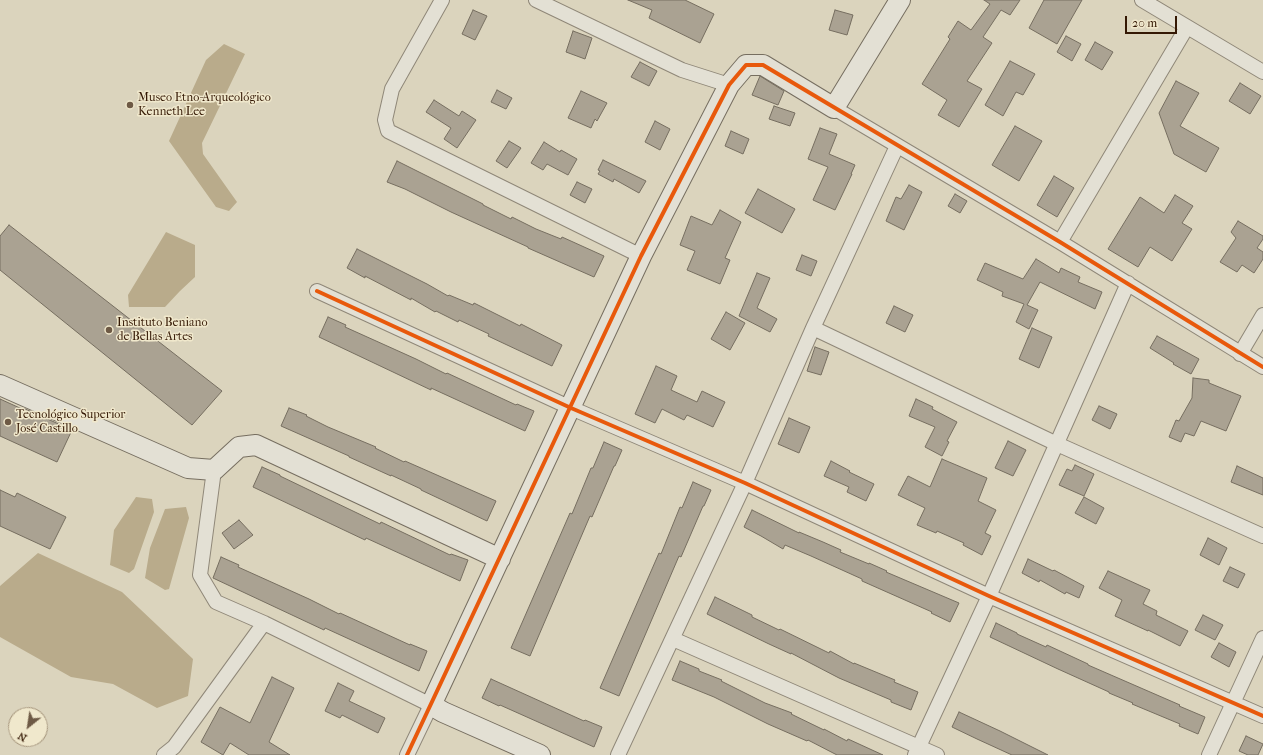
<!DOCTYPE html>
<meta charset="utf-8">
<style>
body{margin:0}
#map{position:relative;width:1263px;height:755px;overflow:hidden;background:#dbd4bd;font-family:"IM FELL French Canon",serif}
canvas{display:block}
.north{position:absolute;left:8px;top:707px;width:40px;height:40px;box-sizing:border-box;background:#f0e8cc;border:1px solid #a5957c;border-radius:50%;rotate:210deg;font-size:11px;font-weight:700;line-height:16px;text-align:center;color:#341804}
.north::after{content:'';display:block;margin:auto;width:14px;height:18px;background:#6e5a45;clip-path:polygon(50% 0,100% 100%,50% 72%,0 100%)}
.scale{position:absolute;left:1125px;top:16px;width:52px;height:18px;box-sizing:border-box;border:2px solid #341804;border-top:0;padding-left:5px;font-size:12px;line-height:14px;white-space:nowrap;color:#341804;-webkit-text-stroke:3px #f0e8cc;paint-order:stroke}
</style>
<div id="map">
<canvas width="1263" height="755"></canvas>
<div class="north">N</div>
<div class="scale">20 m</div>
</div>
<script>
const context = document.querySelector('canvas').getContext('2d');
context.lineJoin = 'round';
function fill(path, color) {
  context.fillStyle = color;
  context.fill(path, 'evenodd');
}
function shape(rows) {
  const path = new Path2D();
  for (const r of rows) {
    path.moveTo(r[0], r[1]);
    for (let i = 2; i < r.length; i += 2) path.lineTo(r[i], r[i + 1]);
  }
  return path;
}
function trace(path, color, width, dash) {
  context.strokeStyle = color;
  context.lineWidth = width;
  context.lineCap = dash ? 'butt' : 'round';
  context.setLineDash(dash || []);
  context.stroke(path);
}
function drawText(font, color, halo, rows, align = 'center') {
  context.font = font + ' "IM FELL French Canon",serif';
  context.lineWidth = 3;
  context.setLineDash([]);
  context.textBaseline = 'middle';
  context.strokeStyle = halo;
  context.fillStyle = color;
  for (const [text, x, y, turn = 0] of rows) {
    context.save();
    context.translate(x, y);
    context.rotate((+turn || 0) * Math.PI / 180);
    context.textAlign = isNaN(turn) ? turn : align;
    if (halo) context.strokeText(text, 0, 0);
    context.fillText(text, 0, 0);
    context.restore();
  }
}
fill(shape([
 [224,44,245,54,202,143,203,154,237,202,229,211,216,207,169,141,206,60],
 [166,232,195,245,195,277,180,291,165,307,129,307,128,295],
 [136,497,152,499,154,512,134,569,129,573,110,565,114,530],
 [186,507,189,518,169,589,165,590,145,578,150,548,165,509],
 [38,553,122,592,193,659,188,696,157,708,113,684,71,677,0,637,0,586]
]), '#b9ab8b');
const building = shape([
 [628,0,685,0,714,14,700,43,649,18,652,10,628,0],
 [984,0,1020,0,1010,15,1001,10,983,37,992,43,967,81,982,89,959,127,938,115,947,100,922,84,950,39,948,37,958,21,971,30,990,4,984,0],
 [1044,0,1082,0,1057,44,1029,28,1044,0],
 [473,10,487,16,475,40,462,34,473,10],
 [835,10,853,15,847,35,829,30,835,10],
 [573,31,592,38,585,59,566,52,573,31],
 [1066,36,1081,44,1072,61,1057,52,1066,36],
 [1095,42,1113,52,1102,70,1085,60,1095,42],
 [1010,61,1035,74,1023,95,1016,92,1003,116,985,105,1010,61],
 [640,62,657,71,649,86,631,77,640,62],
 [760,76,784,91,778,105,752,95,760,76],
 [1176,81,1199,93,1180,126,1219,148,1206,172,1174,154,1159,113,1176,81],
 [1240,83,1261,96,1250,114,1229,101,1240,83],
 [497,90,512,98,506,109,491,102,497,90],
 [581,91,607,103,597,121,595,119,591,128,568,118,581,91],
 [434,100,459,116,462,111,476,120,457,148,444,139,451,128,426,112,434,100],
 [774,106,795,113,790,126,769,119,774,106],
 [655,121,670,129,660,150,645,142,655,121],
 [1015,126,1042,141,1019,181,992,165,1015,126],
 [820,128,837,134,829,154,855,165,851,174,852,174,835,210,813,200,828,167,808,159,820,128],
 [731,131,749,139,743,154,725,146,731,131],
 [509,141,521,148,507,168,496,161,509,141],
 [544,142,560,152,561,150,577,159,568,175,547,164,543,170,531,163,544,142],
 [603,160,646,181,639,193,614,179,613,182,598,174,600,171,598,170,603,160],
 [397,161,483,204,483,205,511,219,512,217,536,229,561,239,562,237,604,256,594,277,528,248,528,247,451,212,405,189,387,182,397,161],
 [1054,176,1074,188,1057,217,1037,205,1054,176],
 [577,182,592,189,585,203,570,195,577,182],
 [909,185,922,192,904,230,886,221,896,197,901,199,909,185],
 [758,189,795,209,782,233,745,213,758,189],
 [955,194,967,201,960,213,948,206,955,194],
 [1175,195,1193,206,1182,223,1192,229,1172,261,1150,247,1138,267,1108,249,1140,197,1164,213,1175,195],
 [720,210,741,222,725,258,730,260,720,284,687,270,695,251,680,245,691,216,712,225,720,210],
 [1238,221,1263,236,1263,239,1257,248,1263,252,1263,259,1254,273,1242,265,1237,272,1220,262,1236,238,1231,232,1238,221],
 [9,225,222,391,192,425,0,270,0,236,9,225],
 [357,249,427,284,448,296,449,295,473,305,474,303,520,326,521,324,562,345,552,366,505,344,488,336,489,334,459,320,458,322,436,311,435,312,411,298,411,300,365,276,365,278,347,268,357,249],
 [802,255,817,261,811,276,796,270,802,255],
 [1036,259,1059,273,1061,268,1080,277,1078,282,1102,292,1095,309,1040,282,1027,305,1038,310,1029,329,1016,322,1024,304,1002,296,1003,292,977,280,985,263,1023,279,1036,259],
 [757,273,770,278,757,308,777,319,770,332,739,316,757,273],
 [894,306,913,315,905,332,886,323,894,306],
 [726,312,745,323,730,350,711,339,726,312],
 [328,317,346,325,345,327,416,359,446,374,447,373,516,405,517,404,534,411,525,431,431,388,431,390,319,337,328,317],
 [1032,328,1052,337,1039,368,1019,359,1032,328],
 [1157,336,1199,359,1191,374,1173,364,1174,363,1150,348,1157,336],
 [815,347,829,352,821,375,807,371,815,347],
 [656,366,677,376,671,390,697,402,702,391,725,402,713,427,687,415,684,420,662,409,655,423,635,414,656,366],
 [1193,378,1209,380,1209,383,1241,396,1226,431,1201,421,1194,436,1185,433,1181,442,1169,437,1176,420,1179,421,1192,398,1193,378],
 [0,399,22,409,23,408,72,430,57,462,0,436,0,399],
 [916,399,933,407,932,409,957,422,947,441,949,442,942,456,925,447,935,427,909,416,916,399],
 [1099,406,1117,414,1110,429,1092,420,1099,406],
 [289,408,307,415,306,416,328,427,376,447,375,448,404,462,405,461,496,501,487,521,421,490,421,489,391,475,391,476,349,457,349,456,281,426,289,408],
 [789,418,810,427,799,453,778,444,789,418],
 [1008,441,1026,450,1013,476,995,468,1008,441],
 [604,442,622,450,615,466,614,466,592,517,590,516,530,656,511,648,570,513,572,514,591,468,593,468,604,442],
 [942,459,987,478,978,501,996,510,985,533,991,536,982,555,963,545,964,543,937,531,936,533,917,525,925,508,898,495,908,476,930,487,942,459],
 [831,461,850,471,849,472,874,484,866,501,847,492,849,487,824,476,831,461],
 [1075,465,1094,474,1084,496,1059,485,1067,469,1072,471,1075,465],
 [1237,466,1263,478,1263,495,1231,482,1237,466],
 [262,467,280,475,280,476,380,524,381,522,450,555,451,554,468,560,460,581,366,538,365,540,253,487,262,467],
 [693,482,711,490,704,506,703,506,681,557,679,556,619,696,600,688,659,553,661,554,680,507,682,508,693,482],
 [0,490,15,497,17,493,66,517,50,549,0,526,0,490],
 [1084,497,1104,508,1096,524,1075,513,1084,497],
 [752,510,799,533,799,532,823,542,841,550,840,552,869,564,869,563,887,571,886,572,959,603,950,622,931,613,932,612,862,581,862,579,811,556,785,545,783,549,761,536,744,527,752,510],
 [239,520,253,535,234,549,222,533,239,520],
 [1208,538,1227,548,1219,565,1200,555,1208,538],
 [221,557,239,565,238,567,309,599,339,614,340,613,410,645,410,644,427,651,419,671,325,628,324,630,213,578,221,557],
 [1028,559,1053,571,1054,570,1084,586,1079,598,1066,592,1065,594,1040,580,1039,582,1022,573,1028,559],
 [1230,567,1245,574,1238,588,1223,581,1230,567],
 [1108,571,1150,590,1143,604,1157,611,1156,615,1188,631,1180,646,1148,630,1148,631,1115,616,1122,600,1099,588,1108,571],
 [715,597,752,615,752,617,779,630,780,629,829,653,830,651,854,664,854,663,895,680,894,682,918,692,911,710,891,702,891,700,839,678,791,653,791,654,769,644,707,614,715,597],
 [1203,615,1223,625,1215,640,1195,630,1203,615],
 [996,623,1017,633,1017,634,1046,647,1047,645,1088,664,1088,665,1180,705,1179,706,1205,717,1198,734,1179,726,1180,724,1132,704,1133,703,1109,693,1109,692,1058,669,990,637,996,623],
 [1219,643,1236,652,1229,667,1211,657,1219,643],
 [680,661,699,669,699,671,722,680,721,681,765,703,792,713,791,714,824,730,824,729,847,741,848,739,883,755,837,755,808,740,807,741,768,724,714,697,672,680,680,661],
 [272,677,294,688,269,742,290,755,249,755,230,743,223,755,201,742,220,707,250,723,272,677],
 [491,679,584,721,585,720,602,727,594,747,500,705,499,706,482,698,491,679],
 [338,683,354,691,349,701,385,718,378,733,342,715,340,718,325,711,338,683],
 [959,712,1000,731,1048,755,1012,755,977,739,952,727,959,712],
 [1246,736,1263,744,1258,755,1248,755,1239,751,1246,736]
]);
fill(building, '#aaa292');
trace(building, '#766e60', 1);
const street = shape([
 [442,0,392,89,385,120,388,131,641,256],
 [536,0,682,70,729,85],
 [1142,0,1263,72],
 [834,108,1060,242,1263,367],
 [1060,242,1187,27],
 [317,291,571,408,745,483,989,596,1263,716],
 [813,328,1057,444,1263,536],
 [1240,354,1263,315],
 [264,623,431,705,407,755],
 [673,639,937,755],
 [164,755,174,747,264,623,216,602,200,575,214,470],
 [618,755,745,483,813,328,897,146],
 [915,755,989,596,1128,283],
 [1209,755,1263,638]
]);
const secondary = shape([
 [0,385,188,468,214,470,239,447,256,445,500,559],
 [540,755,443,712,431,705,641,256,729,85,746,65,763,65,834,108,900,0]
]);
trace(street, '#8f8778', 16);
trace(secondary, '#766e60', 22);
trace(street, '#e3e0d4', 14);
trace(secondary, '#e3e0d4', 20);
trace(shape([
 [317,291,571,408,745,483,989,596,1263,716],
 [407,755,641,256,729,85,746,65,763,65,1060,242,1263,367]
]), '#e8590c', 4);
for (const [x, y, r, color] of [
 [130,105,4,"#6e5a45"],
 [109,330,4,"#6e5a45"],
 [8,422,4,"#6e5a45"]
]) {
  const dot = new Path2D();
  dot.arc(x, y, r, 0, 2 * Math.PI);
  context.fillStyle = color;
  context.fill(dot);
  trace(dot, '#f0e8cc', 1.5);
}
drawText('12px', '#341804', '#f0e8cc', [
 ["Museo Etno-Arqueológico",138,98],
 ["Kenneth Lee",138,112],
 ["Instituto Beniano",117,323],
 ["de Bellas Artes",117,337],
 ["Tecnológico Superior",16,415],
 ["José Castillo",16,429]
], 'left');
</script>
